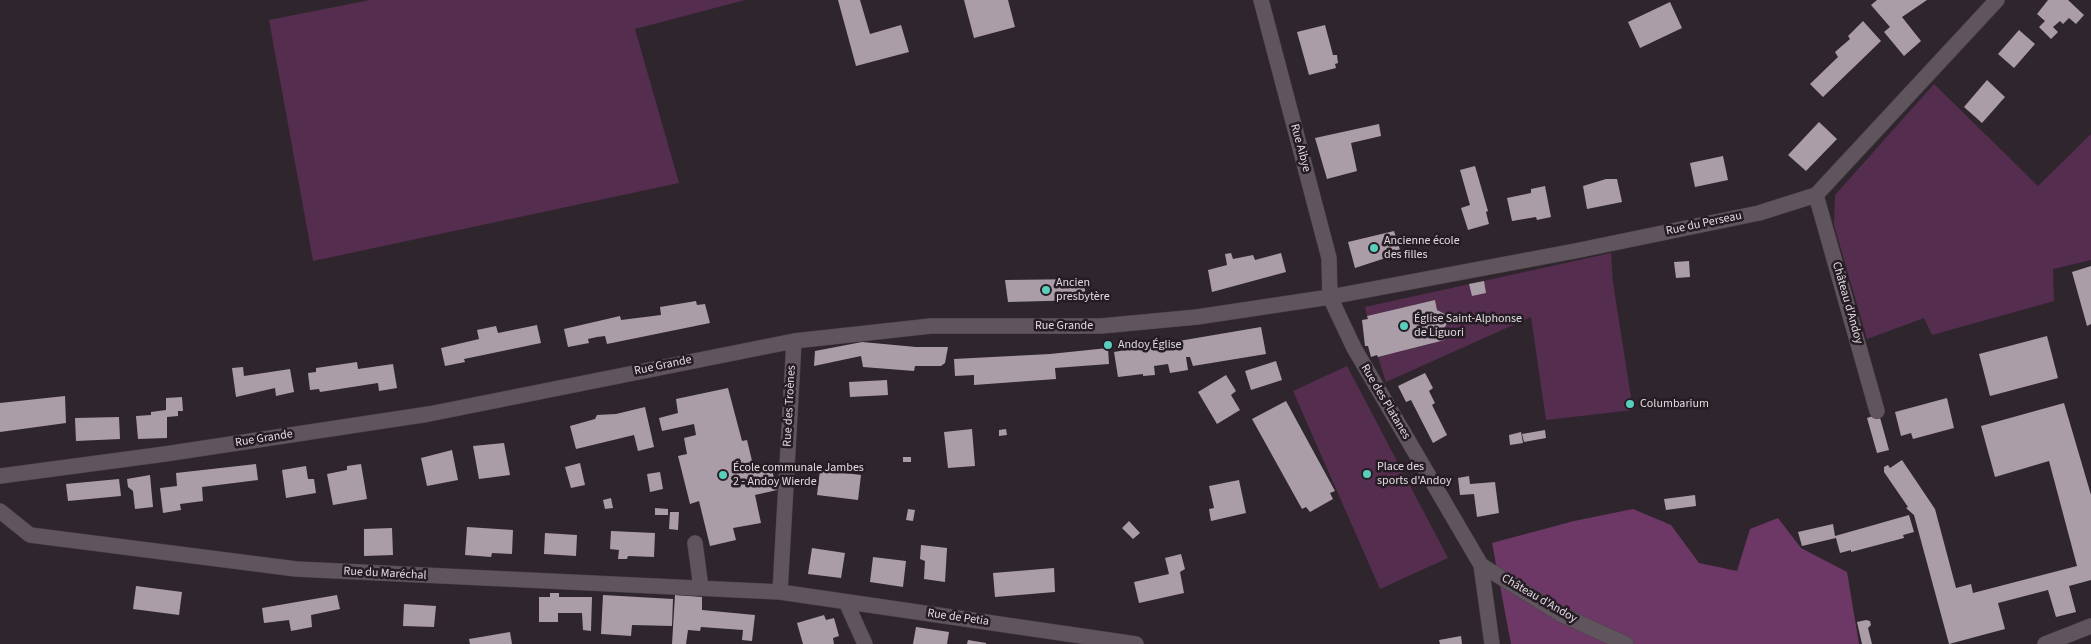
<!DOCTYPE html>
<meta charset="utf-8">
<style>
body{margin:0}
canvas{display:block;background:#2f252d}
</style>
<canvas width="2091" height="644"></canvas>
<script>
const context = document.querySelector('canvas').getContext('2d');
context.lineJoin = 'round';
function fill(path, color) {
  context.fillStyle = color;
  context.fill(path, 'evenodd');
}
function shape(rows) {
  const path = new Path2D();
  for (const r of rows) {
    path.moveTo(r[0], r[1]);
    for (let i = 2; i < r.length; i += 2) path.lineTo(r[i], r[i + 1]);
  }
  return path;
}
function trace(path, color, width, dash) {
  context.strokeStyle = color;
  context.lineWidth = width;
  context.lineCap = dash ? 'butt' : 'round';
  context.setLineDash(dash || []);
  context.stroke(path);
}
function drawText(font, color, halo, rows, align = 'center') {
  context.font = font + ' "Source Sans 3",sans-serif';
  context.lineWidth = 5;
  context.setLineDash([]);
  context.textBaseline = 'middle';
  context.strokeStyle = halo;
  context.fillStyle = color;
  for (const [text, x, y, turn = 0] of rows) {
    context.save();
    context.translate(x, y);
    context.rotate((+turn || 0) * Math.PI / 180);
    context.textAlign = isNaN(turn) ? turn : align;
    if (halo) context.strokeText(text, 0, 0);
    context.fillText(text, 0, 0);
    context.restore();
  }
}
fill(shape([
 [370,0,745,0,635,29,679,183,313,261,269,20],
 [1934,84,2038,186,2091,134,2091,260,2053,269,2054,301,1932,335,1924,318,1867,339,1834,225,1835,195],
 [1611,253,1613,283,1633,410,1546,420,1531,317,1386,382,1378,357,1431,344,1448,322,1445,314,1437,310,1435,300,1367,316,1365,307],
 [1347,366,1448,558,1380,589,1293,391]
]), '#552d4f');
fill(shape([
 [1633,509,1671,525,1699,563,1737,571,1750,529,1778,518,1801,548,1847,572,1859,644,1511,644,1492,543,1574,521]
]), '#6d3766');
fill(shape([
 [838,0,860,0,870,34,901,25,909,52,856,66],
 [964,0,1008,0,1015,27,974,38],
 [1877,0,1927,0,1902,17,1921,41,1904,56,1884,32,1890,27,1871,5],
 [2048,0,2068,0,2084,15,2076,24,2069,18,2063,24,2060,21,2053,27,2058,32,2051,39,2039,27,2045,21,2037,14],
 [1670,2,1682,28,1640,48,1628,22],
 [1863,21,1881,41,1823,97,1810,84,1838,57,1835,52,1850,39,1848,36],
 [1325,25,1333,55,1337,55,1338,63,1335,64,1336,68,1309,75,1297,32],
 [2019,30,2035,44,2014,68,1998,54],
 [1987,80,2005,97,1982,123,1964,107],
 [1819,122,1837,139,1806,171,1788,155],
 [1379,124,1381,136,1351,143,1357,171,1327,179,1315,138],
 [1723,156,1728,180,1695,187,1690,163],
 [1475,166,1488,211,1486,212,1489,224,1468,230,1461,208,1470,205,1460,170],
 [1606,179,1617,179,1622,202,1587,209,1583,186],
 [1545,186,1551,217,1537,220,1536,217,1512,221,1507,198,1531,193,1531,189],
 [1394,231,1401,253,1355,268,1348,242],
 [1231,253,1233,259,1253,255,1255,260,1281,253,1286,272,1212,292,1208,270,1227,265,1225,254],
 [1689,261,1690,277,1676,278,1674,262],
 [2091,266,2091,324,2087,326,2072,272],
 [1085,279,1085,300,1008,302,1005,280],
 [1484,281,1486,293,1472,296,1469,284],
 [1435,300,1437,310,1445,314,1448,322,1443,330,1445,340,1378,357,1377,355,1371,357,1368,346,1365,346,1362,320,1368,319,1367,316],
 [696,301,697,305,705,304,710,323,607,344,605,336,597,337,588,339,589,343,568,347,564,329,620,316,621,320,661,315,660,307],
 [537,325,541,343,464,359,465,362,445,366,441,348,479,339,477,330,496,326,498,333],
 [1261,327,1266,354,1193,366,1190,357,1186,357,1188,370,1170,373,1168,364,1154,366,1155,375,1143,376,1143,374,1118,377,1114,352],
 [2047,336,2058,378,1990,396,1979,354],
 [862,342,916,347,948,347,945,363,941,366,915,366,914,371,863,367,861,356,814,366,815,351],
 [1108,348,1109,364,1055,368,1056,379,974,385,974,375,955,376,954,359,1050,354],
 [1276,361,1282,380,1251,390,1245,371],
 [357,362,358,369,393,364,397,388,379,391,378,383,320,392,319,389,310,390,308,373,316,372,316,368],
 [243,367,244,376,290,369,294,392,276,396,275,388,236,397,232,368],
 [1425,373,1433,388,1429,391,1435,403,1432,405,1447,435,1433,443,1411,400,1406,402,1398,386],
 [1226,375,1236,391,1231,395,1240,410,1217,424,1198,392],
 [887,380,888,395,850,397,849,382],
 [728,388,742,441,747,440,753,465,748,466,749,471,771,466,777,490,755,495,761,523,733,528,736,540,710,546,699,501,690,504,678,456,687,454,684,438,696,435,694,424,662,431,659,418,678,413,676,399],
 [65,396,66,423,0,432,0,403],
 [182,397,183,411,178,411,178,416,167,417,167,438,138,439,136,416,151,415,151,412,166,410,166,398],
 [1947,398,1954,428,1913,439,1911,433,1901,436,1895,412],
 [1286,401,1335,491,1330,493,1333,499,1310,512,1306,507,1302,509,1252,419],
 [2064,403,2091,495,2091,580,2069,586,2076,612,2056,617,2048,590,1998,603,2005,629,1949,644,1914,515,1906,508,1908,507,1884,472,1884,467,1888,465,1890,468,1902,460,1935,509,1956,588,1971,584,1973,593,2077,566,2049,461,1995,477,1981,426],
 [645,407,654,447,638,451,634,435,576,449,570,426,595,419,597,415,616,414],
 [1879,414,1889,450,1877,453,1867,418],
 [119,417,120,439,76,441,75,418],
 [972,429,975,466,948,468,944,432],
 [1006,429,1007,435,999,436,999,430],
 [1545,430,1546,438,1524,442,1522,434],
 [1521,432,1523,443,1510,445,1509,435],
 [504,443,510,475,479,479,473,446],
 [452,450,458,480,427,486,421,458],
 [903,457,911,457,911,462,903,462],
 [580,463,585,485,571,488,565,467],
 [256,464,258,480,202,487,203,501,180,504,181,510,163,513,160,488,177,486,176,473],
 [361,464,367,499,333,505,327,474,347,470,347,466],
 [306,466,308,479,314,479,316,493,286,498,282,470],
 [820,470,861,475,858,500,817,495],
 [660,472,663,489,650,492,647,474],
 [150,475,153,507,135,509,133,491,128,487,127,479],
 [1469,476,1470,484,1495,482,1499,513,1477,517,1474,494,1460,495,1458,478],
 [119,479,121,496,68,501,66,484],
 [1239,480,1246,513,1211,521,1209,509,1214,508,1209,486],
 [1695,495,1696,506,1666,510,1664,499],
 [611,498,613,508,605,509,603,500],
 [655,508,668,509,668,515,655,515],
 [908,509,915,510,913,521,906,520],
 [670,512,679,512,678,530,669,529],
 [1909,515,1914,532,1903,535,1904,538,1851,552,1851,550,1840,553,1836,538,1802,546,1798,532,1833,524,1835,536],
 [1129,521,1140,533,1133,539,1122,528],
 [467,527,513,530,512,554,492,553,491,557,465,555],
 [392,528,393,555,364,556,364,529],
 [611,531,655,533,654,557,628,556,627,559,618,559,619,550,610,549],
 [545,533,577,535,576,556,544,554],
 [921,545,947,548,945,582,924,579,925,561,920,559],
 [812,548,845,553,841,578,808,574],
 [1181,554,1185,569,1180,572,1184,593,1139,603,1134,582,1169,574,1165,558],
 [873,557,906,561,903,587,870,582],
 [1054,568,1055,592,995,597,993,573],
 [136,586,182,592,179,615,133,609],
 [550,593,559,593,559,597,592,597,591,631,583,630,582,613,558,613,558,622,539,622,539,597,550,597],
 [337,595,340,609,311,615,312,627,291,631,289,620,264,623,262,608],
 [603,595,673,599,672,626,632,625,631,636,601,634],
 [675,595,702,597,702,610,755,615,752,641,742,640,743,630,701,627,700,631,688,630,686,644,672,644],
 [404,604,436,606,434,627,403,626],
 [824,615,826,620,834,618,839,636,833,638,834,644,803,644,797,623],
 [1866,620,1870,621,1871,625,1868,628,1872,644,1862,644,1857,622],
 [916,627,949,632,947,644,913,644],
 [510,632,512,644,470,644,469,639],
 [1461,636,1462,644,1440,644,1439,640],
 [968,640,986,643,986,644,967,644]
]), '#aa9da7');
const minor = shape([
 [1261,0,1329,258,1330,297,1354,348,1481,565,1492,644],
 [1816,195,1877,411],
 [0,476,165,454,429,414,794,341,931,326,1101,326,1197,317,1330,297,1575,251,1759,213,1816,195,1997,0],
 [0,511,30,535,296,569,780,592,1136,644],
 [695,543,701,588],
 [1481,565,1560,614,1626,644],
 [780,592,794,341],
 [846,602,865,644],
 [2045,644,2091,626]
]);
trace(minor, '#4b434a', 16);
trace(minor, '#60545d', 15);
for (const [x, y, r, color] of [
 [1374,248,5,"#5acebd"],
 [1046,290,5,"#5acebd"],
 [1404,326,5,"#5acebd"],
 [1108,345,5,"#5acebd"],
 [1630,404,5,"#5acebd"],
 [1367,474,5,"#5acebd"],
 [723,475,5,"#5acebd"]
]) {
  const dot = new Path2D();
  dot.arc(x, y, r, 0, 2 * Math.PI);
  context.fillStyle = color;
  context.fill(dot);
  trace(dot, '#251c24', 2);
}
drawText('12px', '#e0dadf', '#251c24', [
 ["Rue Aibye",1300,148,75],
 ["Rue du Perseau",1704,224,-12],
 ["Château d'Andoy",1847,303,74],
 ["Rue Grande",1064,326],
 ["Rue Grande",663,366,-12],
 ["Rue des Platanes",1385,402,59],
 ["Rue des Troènes",790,406,-87],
 ["Rue Grande",264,439,-9],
 ["Rue du Maréchal",385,574,3],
 ["Château d'Andoy",1539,599,30],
 ["Rue de Petia",958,618,8]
]);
drawText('12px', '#e0dadf', '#251c24', [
 ["Ancienne école",1384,241],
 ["des filles",1384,255],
 ["Ancien",1056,283],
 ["presbytère",1056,297],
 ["Église Saint-Alphonse",1414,319],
 ["de Liguori",1414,333],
 ["Andoy Église",1118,345],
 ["Columbarium",1640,404],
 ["Place des",1377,467],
 ["sports d'Andoy",1377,481],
 ["École communale Jambes",733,468],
 ["2 - Andoy Wierde",733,482]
], 'left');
</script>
